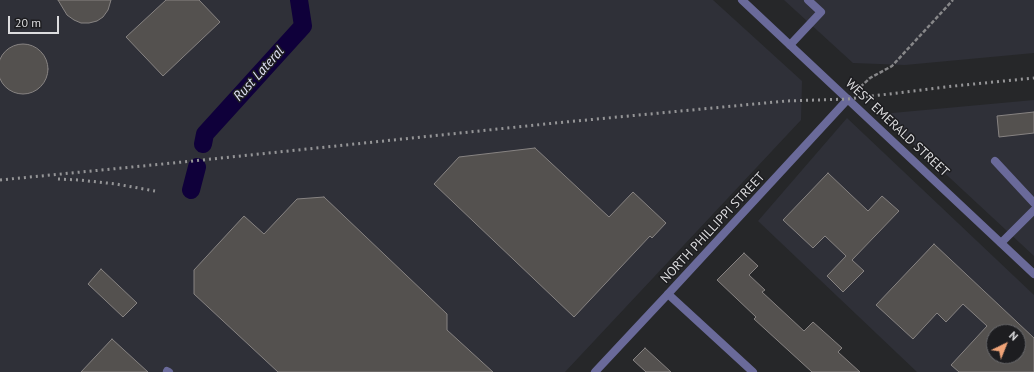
<!DOCTYPE html>
<style>
body{margin:0}
#map{position:relative;width:1034px;height:372px;overflow:hidden;background:#262729;font-family:"PT Sans",sans-serif}
canvas{display:block}
.north{position:absolute;left:986px;top:324px;width:40px;height:40px;box-sizing:border-box;background:#1d1d20;border:1px solid #69696c;border-radius:50%;rotate:43deg;font-size:11px;font-weight:700;line-height:16px;text-align:center;color:#dcdcde}
.north::after{content:'';display:block;margin:auto;width:14px;height:18px;background:#efa377;clip-path:polygon(50% 0,100% 100%,50% 72%,0 100%)}
.scale{position:absolute;left:8px;top:16px;width:51px;height:18px;box-sizing:border-box;border:2px solid #dcdcde;border-top:0;padding-left:5px;font-size:12px;line-height:14px;white-space:nowrap;color:#dcdcde;-webkit-text-stroke:3px #1d1d20;paint-order:stroke}
</style>
<div id="map">
<canvas width="1034" height="372"></canvas>
<div class="north">N</div>
<div class="scale">20 m</div>
</div>
<script>
const context = document.querySelector('canvas').getContext('2d');
context.lineJoin = 'round';
function fill(path, color) {
  context.fillStyle = color;
  context.fill(path, 'evenodd');
}
function shape(rows) {
  const path = new Path2D();
  for (const r of rows) {
    if (r.length === 3) {
      path.moveTo(r[0] + r[2], r[1]);
      path.arc(r[0], r[1], r[2], 0, 2 * Math.PI);
      continue;
    }
    path.moveTo(r[0], r[1]);
    for (let i = 2; i < r.length; i += 2) path.lineTo(r[i], r[i + 1]);
  }
  return path;
}
function trace(path, color, width, dash) {
  context.strokeStyle = color;
  context.lineWidth = width;
  context.lineCap = dash ? 'butt' : 'round';
  context.setLineDash(dash || []);
  context.stroke(path);
}
function drawText(font, color, halo, rows, align = 'center') {
  context.font = font + ' "PT Sans",sans-serif';
  context.lineWidth = 3;
  context.setLineDash([]);
  context.textBaseline = 'middle';
  context.strokeStyle = halo;
  context.fillStyle = color;
  for (const [text, x, y, turn = 0] of rows) {
    context.save();
    context.translate(x, y);
    context.rotate((+turn || 0) * Math.PI / 180);
    context.textAlign = isNaN(turn) ? turn : align;
    if (halo) context.strokeText(text, 0, 0);
    context.fillText(text, 0, 0);
    context.restore();
  }
}
fill(shape([
 [0,0,713,0,802,81,801,120,565,372,0,372],
 [784,0,1034,0,1034,53,905,65,853,63],
 [1034,100,1034,256,881,114],
 [847,118,1034,295,1034,372,917,372,758,221],
 [994,332,1018,332,1018,356,994,356]
]), '#2f3038');
trace(shape([
 [203,144,205,134,303,26,299,0],
 [191,190,197,167]
]), '#0f003a', 18);
const building = shape([
 [58,0,111,0,108,10,103,17,97,21,89,23,81,23,74,20,67,15,58,0],
 [166,0,199,0,220,22,163,76,126,37,166,0],
 [23,69,25],
 [1034,112,1034,133,999,137,997,116,1034,112],
 [535,148,609,217,633,192,666,223,652,238,650,236,574,317,434,184,459,157,535,148],
 [828,173,868,211,882,196,899,211,852,260,864,271,843,292,827,276,846,256,825,236,813,248,783,220,828,173],
 [324,197,447,314,447,330,493,372,278,372,194,294,194,270,244,216,264,234,297,199,324,197],
 [934,244,1034,338,1034,372,959,372,951,365,987,326,963,304,946,322,937,313,913,339,876,305,934,244],
 [994,332,1018,332,1018,356,994,356,994,332],
 [744,253,758,266,749,275,765,290,762,292,804,331,813,322,842,348,838,352,860,372,812,372,754,319,756,317,717,280,744,253],
 [101,269,137,303,123,317,88,284,101,269],
 [112,339,148,372,81,372,112,339],
 [645,348,671,372,646,372,633,360,645,348]
]);
fill(building, '#54514f');
trace(building, '#878382', 1);
trace(shape([
 [856,91,870,78,892,66,953,0]
]), '#878789', 2.5, [4, 2]);
trace(shape([
 [790,45,821,12,808,0],
 [995,161,1034,203],
 [1001,243,1034,210],
 [167,371,169,372]
]), '#6a6a9a', 8);
trace(shape([
 [668,294,753,372]
]), '#6a6a9a', 8);
trace(shape([
 [742,0,1034,274],
 [595,372,668,294,848,99]
]), '#6a6a9a', 8);
trace(shape([
 [58,179,79,180,116,184,155,191],
 [0,180,193,161,555,123,786,101,848,99,954,86,1034,78]
]), '#959597', 3, [2, 4]);
drawText('13px', '#dcdcde', '#1d1d20', [
 ["WEST EMERALD STREET",897,128,43],
 ["NORTH PHILLIPPI STREET",713,228,-47]
]);
drawText('italic 14px', '#e0e1f5', '#1d1d20', [
 ["Rust Lateral",259,74,-48]
]);
</script>
